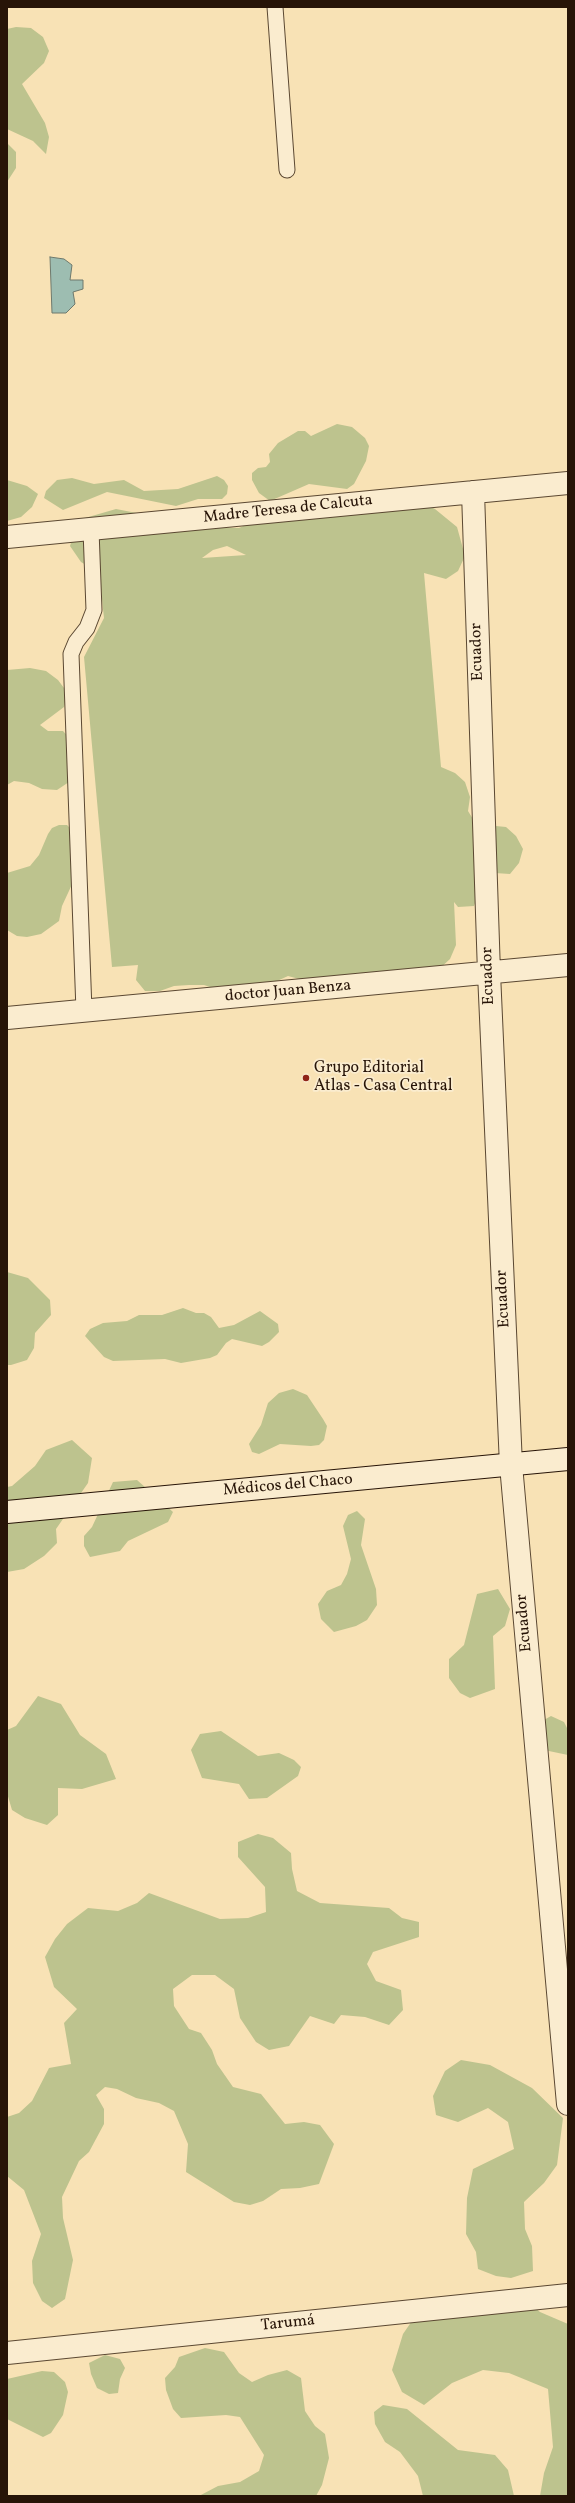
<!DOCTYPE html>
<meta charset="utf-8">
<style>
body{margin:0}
#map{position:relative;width:575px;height:2503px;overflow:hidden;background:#f8e2b5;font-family:Vollkorn,serif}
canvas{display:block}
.frame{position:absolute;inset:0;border:8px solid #271407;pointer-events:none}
</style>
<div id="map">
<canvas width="575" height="2503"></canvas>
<div class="frame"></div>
</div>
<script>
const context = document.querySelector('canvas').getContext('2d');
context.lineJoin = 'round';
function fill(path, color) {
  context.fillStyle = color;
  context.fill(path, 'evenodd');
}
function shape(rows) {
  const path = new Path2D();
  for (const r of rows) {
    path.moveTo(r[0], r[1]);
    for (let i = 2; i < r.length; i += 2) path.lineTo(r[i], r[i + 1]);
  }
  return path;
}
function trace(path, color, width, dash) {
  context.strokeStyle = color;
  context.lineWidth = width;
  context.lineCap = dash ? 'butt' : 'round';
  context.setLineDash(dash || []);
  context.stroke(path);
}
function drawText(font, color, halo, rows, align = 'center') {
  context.font = font + ' Vollkorn,serif';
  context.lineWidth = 3.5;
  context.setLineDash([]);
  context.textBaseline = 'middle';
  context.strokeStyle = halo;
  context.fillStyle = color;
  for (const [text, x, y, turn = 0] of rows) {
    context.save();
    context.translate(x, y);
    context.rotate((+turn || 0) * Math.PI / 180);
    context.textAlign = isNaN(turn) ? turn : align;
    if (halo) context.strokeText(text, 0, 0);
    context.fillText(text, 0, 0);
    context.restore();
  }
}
fill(shape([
 [16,27,31,28,43,37,49,51,44,63,22,84,45,123,49,137,46,154,33,141,7,129,7,29],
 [7,143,16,152,16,168,7,182],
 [337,424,352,427,365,438,369,446,366,461,354,484,347,489,309,484,270,501,259,493,252,480,252,473,258,468,266,467,270,462,269,454,278,443,298,431,305,431,311,436],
 [217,476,224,480,228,486,227,494,222,499,198,499,176,506,107,492,63,510,44,498,46,491,57,480,72,478,94,484,124,480,144,491,178,489],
 [7,480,27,486,38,494,32,507,21,517,7,521],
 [407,495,435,509,457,527,465,556,458,571,446,579,424,573,441,767,455,773,465,782,470,797,468,811,476,824,506,827,516,836,523,849,519,863,510,874,495,873,479,892,474,906,458,907,454,902,456,945,450,959,438,970,303,980,288,976,275,982,219,990,204,985,189,985,174,986,160,991,145,991,136,980,138,965,112,967,84,657,104,618,99,570,94,570,81,562,70,546,75,530,85,518,116,509,209,527,239,528,252,522],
 [227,546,246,555,202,558,213,550],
 [30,668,46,671,58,680,67,692,64,707,40,725,48,731,63,731,74,743,69,782,57,790,42,789,29,783,14,781,7,785,7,670],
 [59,825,67,825,73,831,74,880,62,906,59,921,41,934,27,937,17,936,7,930,7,873,30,866,39,855,48,834,52,828],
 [7,1272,28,1278,50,1300,51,1315,35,1333,34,1348,27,1360,11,1365,7,1365],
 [183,1308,196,1313,204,1313,211,1317,219,1328,234,1325,260,1311,278,1324,279,1332,269,1342,262,1346,232,1339,226,1343,217,1355,210,1358,181,1363,165,1359,113,1361,104,1357,85,1336,90,1329,103,1323,127,1321,139,1315,162,1315],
 [293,1389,307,1395,323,1419,327,1426,324,1440,319,1445,311,1446,280,1444,259,1454,252,1452,249,1444,261,1425,268,1403,279,1393],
 [72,1440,92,1458,88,1483,56,1529,57,1543,44,1556,24,1569,7,1572,7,1487,12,1486,35,1466,46,1450],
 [137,1480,173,1512,168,1522,128,1541,120,1551,90,1557,84,1546,84,1536,92,1527,113,1482],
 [357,1511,365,1519,361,1545,376,1589,377,1605,367,1620,356,1626,334,1632,321,1619,318,1604,327,1591,341,1585,347,1574,351,1559,343,1526,348,1515],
 [498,1589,510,1609,505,1626,493,1636,495,1689,470,1698,460,1693,449,1678,449,1659,464,1645,477,1594],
 [38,1696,61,1704,80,1735,106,1754,116,1779,82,1789,58,1788,58,1815,47,1825,25,1818,12,1810,7,1793,7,1730,16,1726],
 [551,1716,564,1722,568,1730,568,1755,544,1750,537,1724],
 [221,1731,258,1756,279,1753,294,1760,301,1767,298,1776,267,1798,249,1799,239,1784,202,1778,191,1750,200,1734],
 [258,1834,273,1838,291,1853,292,1869,297,1891,320,1903,389,1908,402,1918,419,1922,419,1937,373,1952,367,1964,376,1981,401,1990,403,2010,389,2025,365,2017,341,2015,334,2024,310,2016,289,2046,269,2050,256,2042,240,2018,234,1989,215,1975,192,1975,173,1989,174,2006,189,2029,201,2033,212,2050,217,2064,233,2087,261,2094,285,2124,304,2122,320,2125,334,2144,319,2184,300,2188,281,2189,263,2201,250,2205,234,2202,186,2172,188,2144,174,2111,159,2103,136,2098,117,2089,105,2087,96,2095,104,2109,104,2124,89,2152,79,2161,62,2197,63,2218,73,2260,65,2299,52,2308,42,2301,33,2283,32,2261,41,2234,24,2190,7,2176,7,2117,19,2113,32,2101,49,2068,71,2064,64,2023,77,2009,54,1987,45,1957,55,1939,67,1924,88,1908,118,1911,137,1903,149,1893,220,1919,248,1918,266,1912,265,1887,238,1857,238,1842],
 [461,2060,490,2065,532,2088,563,2118,557,2165,544,2183,524,2202,525,2229,532,2246,533,2271,511,2278,496,2276,478,2269,476,2252,466,2234,467,2198,473,2169,514,2149,508,2122,488,2108,458,2122,436,2115,433,2096,445,2071],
 [526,2300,540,2312,568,2324,568,2496,540,2496,544,2473,553,2447,548,2389,509,2373,483,2370,452,2383,424,2405,402,2392,392,2370,403,2334,414,2318],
 [205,2348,224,2352,239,2373,252,2382,268,2375,287,2370,301,2378,305,2411,315,2426,325,2434,329,2458,322,2485,316,2496,199,2496,218,2486,240,2482,259,2471,264,2455,240,2417,226,2415,181,2418,173,2409,166,2390,165,2378,175,2367,179,2357],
 [105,2355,120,2359,125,2368,120,2379,118,2393,109,2394,97,2388,91,2374,89,2363],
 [42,2371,54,2372,65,2382,68,2392,63,2415,51,2433,43,2437,7,2419,7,2379],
 [383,2405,407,2409,458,2450,495,2455,508,2470,514,2496,423,2496,418,2476,400,2452,385,2442,375,2424,374,2412]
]), '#bdc38e');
const water = shape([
 [50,257,64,259,72,265,70,280,83,280,83,289,73,292,75,304,66,313,52,313,50,257]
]);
fill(water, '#9dbdb1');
trace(water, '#6e796d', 1);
const service = shape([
 [275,7,287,170],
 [84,1011,71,654,76,642,87,628,94,610,91,530]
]);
const minor = shape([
 [473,492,489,973,511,1465,568,2104],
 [7,537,568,483],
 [7,1018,568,965],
 [7,2353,568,2295]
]);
const secondary = shape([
 [7,1512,568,1459]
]);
trace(service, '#5b4832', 17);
trace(minor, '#5b4832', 24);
trace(secondary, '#271407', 24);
trace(service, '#faeccf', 15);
trace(minor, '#faeccf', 22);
trace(secondary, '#faeccf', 22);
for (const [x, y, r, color] of [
 [306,1078,4,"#8f2418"]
]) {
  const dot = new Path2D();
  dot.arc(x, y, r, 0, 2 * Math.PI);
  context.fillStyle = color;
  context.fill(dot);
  trace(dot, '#faeccf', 1.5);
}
drawText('16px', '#271407', '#faeccf', [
 ["Madre Teresa de Calcuta",288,510,-6],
 ["Ecuador",478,652,-92],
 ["Ecuador",489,976,-92],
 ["doctor Juan Benza",288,992,-5],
 ["Ecuador",504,1299,-93],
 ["Médicos del Chaco",288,1486,-5],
 ["Ecuador",525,1623,-95],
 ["Tarumá",288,2324,-6]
]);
drawText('16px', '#271407', '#faeccf', [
 ["Grupo Editorial",314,1069],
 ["Atlas - Casa Central",314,1087]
], 'left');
</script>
